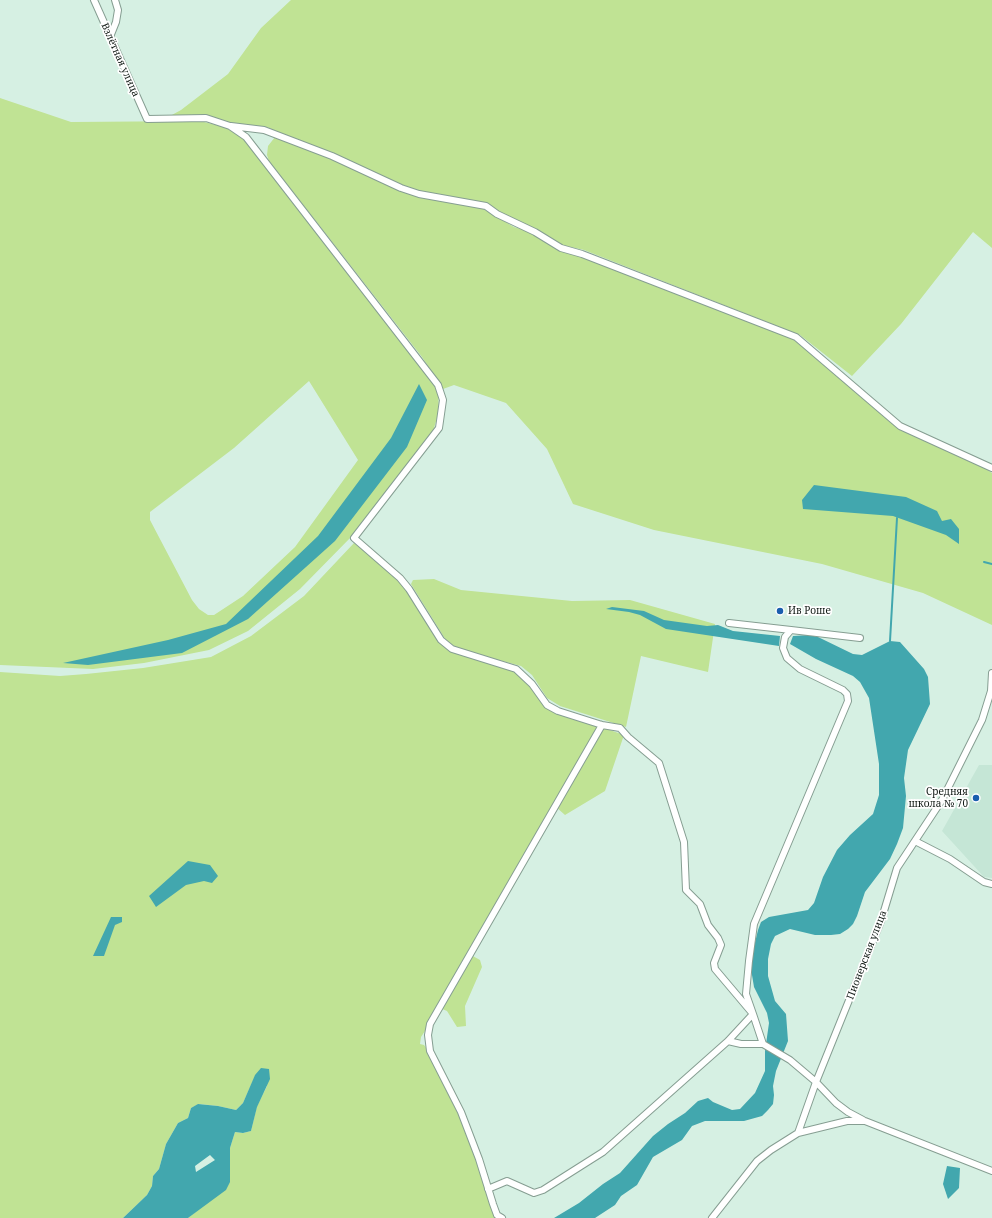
<!DOCTYPE html>
<meta charset="utf-8">
<style>
body{margin:0}
canvas{display:block;background:#d6f0e3}
</style>
<canvas width="992" height="1218"></canvas>
<script>
const context = document.querySelector('canvas').getContext('2d');
context.lineJoin = 'round';
function fill(path, color) {
  context.fillStyle = color;
  context.fill(path, 'evenodd');
}
function shape(rows) {
  const path = new Path2D();
  for (const r of rows) {
    path.moveTo(r[0], r[1]);
    for (let i = 2; i < r.length; i += 2) path.lineTo(r[i], r[i + 1]);
  }
  return path;
}
function trace(path, color, width, dash) {
  context.strokeStyle = color;
  context.lineWidth = width;
  context.lineCap = dash ? 'butt' : 'round';
  context.setLineDash(dash || []);
  context.stroke(path);
}
function drawText(font, color, halo, rows, align = 'center') {
  context.font = font + ' "Noto Serif",serif';
  context.lineWidth = 3.5;
  context.setLineDash([]);
  context.textBaseline = 'middle';
  context.strokeStyle = halo;
  context.fillStyle = color;
  for (const [text, x, y, turn = 0] of rows) {
    context.save();
    context.translate(x, y);
    context.rotate((+turn || 0) * Math.PI / 180);
    context.textAlign = isNaN(turn) ? turn : align;
    if (halo) context.strokeText(text, 0, 0);
    context.fillText(text, 0, 0);
    context.restore();
  }
}
fill(shape([
 [979,765,992,765,992,878,984,877,942,831]
]), '#c5e6d6');
fill(shape([
 [291,0,992,0,992,248,973,232,901,324,852,376,800,335,584,250,562,245,537,230,499,212,401,186,267,127,170,116,181,110,228,74,261,28],
 [0,98,71,122,200,121,228,128,245,139,432,381,438,391,439,411,432,435,353,535,300,589,248,631,209,650,144,663,93,669,0,665],
 [309,381,358,460,295,547,243,596,214,615,208,615,199,609,192,600,150,520,150,512,234,448],
 [275,137,330,157,399,190,480,207,514,227,533,233,558,250,583,257,793,339,900,430,983,467,992,473,992,625,923,593,822,564,654,530,573,504,547,449,506,403,454,385,443,389,422,357,269,161,267,155,268,146],
 [354,543,398,579,444,646,456,653,517,670,526,678,547,708,624,735,605,791,565,815,556,807,471,955,480,960,482,967,465,1006,466,1026,457,1027,447,1011,440,1008,421,1037,420,1044,424,1045,427,1049,458,1107,499,1218,188,1218,200,1208,230,1173,230,1148,235,1132,243,1133,251,1131,257,1106,267,1086,255,1076,243,1103,236,1110,218,1106,199,1104,191,1108,188,1118,178,1123,166,1144,159,1169,153,1176,152,1186,147,1195,123,1218,0,1218,0,672,60,676,86,674,143,668,211,657,251,636,304,596],
 [434,579,461,590,572,601,630,600,715,624,708,672,641,656,626,727,560,706,547,698,532,675,521,666,462,650,447,642,411,584,413,580]
]), '#c0e394');
fill(shape([
 [419,384,427,400,407,447,335,541,248,619,182,653,88,665,63,663,168,640,226,624,318,536,391,438],
 [814,485,906,497,937,511,942,521,951,519,959,529,959,544,946,535,893,516,803,509,802,500],
 [612,607,644,611,664,620,707,626,718,625,733,631,780,636,779,646,666,629,640,615,629,612,606,609],
 [809,635,818,637,853,654,862,655,890,641,900,642,924,669,928,677,930,704,908,750,904,778,906,796,903,828,897,844,890,859,865,892,857,916,853,924,848,929,840,934,831,935,815,935,790,929,775,936,771,944,768,959,768,976,775,1001,786,1014,788,1041,776,1071,773,1086,774,1095,773,1104,768,1110,762,1116,744,1121,705,1121,692,1126,682,1140,653,1157,637,1185,621,1196,615,1205,595,1218,554,1218,579,1203,603,1184,620,1173,653,1136,668,1124,685,1113,698,1101,708,1098,713,1102,732,1110,740,1109,755,1093,765,1071,765,1051,769,1023,767,1013,754,987,751,969,751,959,758,930,761,922,769,917,808,910,814,903,823,877,837,850,850,835,873,814,879,795,879,764,869,698,860,682,853,676,816,659,790,644,793,636],
 [188,861,210,865,218,876,212,883,204,881,186,885,156,907,149,896],
 [111,917,122,917,122,922,115,925,104,956,93,956],
 [261,1068,269,1069,270,1079,257,1107,251,1131,243,1133,235,1132,230,1148,230,1182,226,1190,188,1218,123,1218,147,1195,152,1186,153,1176,159,1169,166,1144,178,1123,188,1118,191,1108,198,1104,218,1106,236,1110,243,1103,255,1075],
 [210,1155,215,1160,196,1172,195,1166],
 [947,1166,960,1168,959,1188,948,1199,943,1184]
]), '#42a7ae');
trace(shape([
 [984,562,992,564],
 [890,641,897,518]
]), '#42a7ae', 2);
const street = shape([
 [94,0,147,119,206,118,230,126,246,137,438,385,443,400,439,428,354,538,400,578,409,589,441,640,452,649,516,669,532,684,547,705,558,711,602,725,620,728,628,737,659,763,684,842,686,890,700,904,708,925,718,938,721,945,714,963,715,969,753,1014,763,1044],
 [110,37,116,22,118,10,115,0],
 [231,126,264,130,332,156,401,188,419,194,486,206,497,214,535,232,561,248,582,254,796,337,900,426,992,468],
 [729,623,791,630],
 [915,841,950,859,984,882,992,884],
 [728,1041,741,1044,763,1044,790,1060,816,1082,836,1103,848,1112,863,1120],
 [798,1133,816,1082,881,921,897,868,942,800,982,720,991,691,992,673],
 [488,1189,507,1181,534,1193,543,1190,603,1152,728,1041,753,1014,746,994,749,961,754,924,848,701,847,694,843,690,800,669,787,658,783,648,785,637,791,630,860,638],
 [502,1218,497,1215,493,1204,479,1159,461,1112,430,1051,428,1035,430,1024,602,725],
 [712,1218,757,1161,771,1150,798,1133,847,1121,865,1121,992,1171]
]);
trace(street, '#869e92', 8);
trace(street, '#fff', 6);
for (const [x, y, r, color] of [
 [780,611,4,"#1a5eae"],
 [976,798,4,"#1a5eae"]
]) {
  const dot = new Path2D();
  dot.arc(x, y, r, 0, 2 * Math.PI);
  context.fillStyle = color;
  context.fill(dot);
  trace(dot, '#fff', 1.5);
}
drawText('10px', '#121b16', '#fff', [
 ["Взлётная улица",120,60,66],
 ["Пионерская улица",867,955,-69]
]);
drawText('10px', '#121b16', '#fff', [
 ["Ив Роше",788,611],
 ["Средняя",968,792,"right"],
 ["школа № 70",968,804,"right"]
], 'left');
</script>
